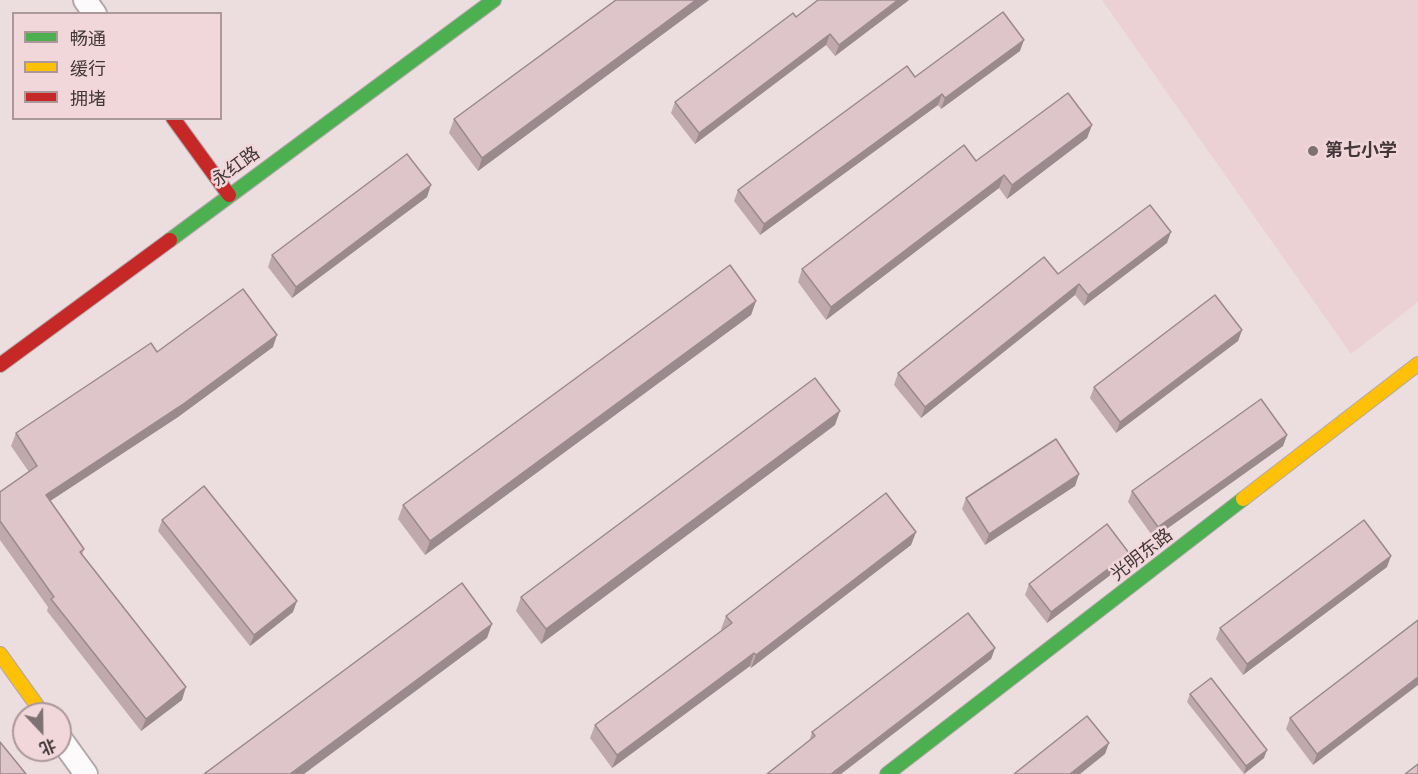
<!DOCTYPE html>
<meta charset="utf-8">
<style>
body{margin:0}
#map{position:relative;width:1418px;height:774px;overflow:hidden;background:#ecdddf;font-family:"IBM Plex Sans","Noto Sans SC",sans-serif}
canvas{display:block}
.legend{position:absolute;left:12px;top:12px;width:210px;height:108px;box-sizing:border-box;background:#f2d7da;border:2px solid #ac979a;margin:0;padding:8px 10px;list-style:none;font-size:18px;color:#423739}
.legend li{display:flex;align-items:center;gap:12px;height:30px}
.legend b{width:30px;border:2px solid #ac979a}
.north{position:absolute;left:12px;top:702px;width:60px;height:60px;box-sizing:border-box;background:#f2d7da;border:2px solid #ac979a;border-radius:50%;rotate:158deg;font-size:16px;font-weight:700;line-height:24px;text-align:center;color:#423739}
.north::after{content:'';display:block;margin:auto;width:21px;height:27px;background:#7e7173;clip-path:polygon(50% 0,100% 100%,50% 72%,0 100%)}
</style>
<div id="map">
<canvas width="1418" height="774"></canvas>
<ul class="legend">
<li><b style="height:8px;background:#4caf50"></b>畅通</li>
<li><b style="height:8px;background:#ffc107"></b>缓行</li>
<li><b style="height:8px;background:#c62828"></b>拥堵</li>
</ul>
<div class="north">北</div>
</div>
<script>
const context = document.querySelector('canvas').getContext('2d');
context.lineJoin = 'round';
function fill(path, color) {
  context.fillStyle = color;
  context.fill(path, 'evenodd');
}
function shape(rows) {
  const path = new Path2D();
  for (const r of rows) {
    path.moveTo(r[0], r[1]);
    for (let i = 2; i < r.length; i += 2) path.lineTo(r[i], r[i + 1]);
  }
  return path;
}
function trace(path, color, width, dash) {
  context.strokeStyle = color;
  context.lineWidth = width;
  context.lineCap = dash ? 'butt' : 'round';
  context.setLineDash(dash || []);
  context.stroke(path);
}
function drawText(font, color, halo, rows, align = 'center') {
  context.font = font + ' "IBM Plex Sans","Noto Sans SC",sans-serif';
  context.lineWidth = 5;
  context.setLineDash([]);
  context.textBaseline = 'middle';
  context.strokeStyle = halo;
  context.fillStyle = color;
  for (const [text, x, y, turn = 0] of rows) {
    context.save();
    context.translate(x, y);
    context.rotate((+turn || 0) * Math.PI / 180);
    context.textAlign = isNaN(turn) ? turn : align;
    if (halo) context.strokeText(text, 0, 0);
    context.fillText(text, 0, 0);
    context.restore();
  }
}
fill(shape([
 [1102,0,1418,0,1418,302,1351,354]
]), '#ebd1d4');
const street = shape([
 [85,0,95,14],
 [60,738,86,774]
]);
const fast = shape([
 [170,240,494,0],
 [887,774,1243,499]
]);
const slow = shape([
 [1243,499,1418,364],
 [0,654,43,714]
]);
const jam = shape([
 [173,118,229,195],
 [0,365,170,240]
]);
trace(street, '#b2a7a9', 26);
trace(fast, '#b2a7a9', 16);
trace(slow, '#b2a7a9', 16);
trace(jam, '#b2a7a9', 16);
trace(street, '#fcfafa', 22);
trace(fast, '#4caf50', 14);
trace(slow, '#ffc107', 14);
trace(jam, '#c62828', 14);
fill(shape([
 [616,0,709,0,478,171,449,133,454,119],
 [909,0,835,56,826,45,695,144,671,113,675,102,796,17],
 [1020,51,941,109,938,105,760,235,734,201,738,190,915,77],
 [1092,125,1087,138,1007,199,999,188,826,320,798,282,802,269,976,161],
 [427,197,292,298,268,267,272,255],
 [1167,243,1084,306,1075,295,921,418,894,385,898,373,1058,274],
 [756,301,751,315,425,555,398,519,403,505],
 [1242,330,1238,341,1116,433,1090,398,1094,387],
 [273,347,178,417,50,501,84,549,82,555,182,700,141,731,47,611,48,607,0,540,0,492,29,472,11,446,16,433,157,352],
 [835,425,541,644,516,611,521,597],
 [1287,435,1283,446,1154,538,1128,502,1132,491],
 [1079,474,1075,486,985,545,962,509,966,498],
 [162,520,293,612,250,646,158,531],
 [916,532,911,545,751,668,750,666,612,768,590,738,595,725,722,630,721,629,726,616],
 [1129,553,1125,564,1047,623,1025,595,1029,584],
 [1387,567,1243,675,1216,639,1220,628],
 [1418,620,1313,765,1286,729,1290,718],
 [995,648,991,659,809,742,812,732],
 [1190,694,1264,758,1244,774,1187,702]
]), '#bfa9ad');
fill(shape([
 [696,0,709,0,478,171,482,158],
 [898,0,909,0,835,56,839,45],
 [830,34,826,45,695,144,699,133],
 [1024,40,1020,51,941,109,945,98],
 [942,94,938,105,760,235,764,224],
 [1092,125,1087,138,1007,199,1012,185],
 [1004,175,999,188,826,320,831,307],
 [431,185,427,197,292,298,296,287],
 [1171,232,1167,243,1084,306,1088,295],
 [1079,284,1075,295,921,418,925,407],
 [756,301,751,315,425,555,430,541],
 [1242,330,1238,341,1116,433,1120,422],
 [277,335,273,347,178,417,41,507,46,495],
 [840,411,835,425,541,644,546,629],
 [1287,435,1283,446,1154,538,1158,527],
 [1079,474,1075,486,985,545,989,534],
 [916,532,911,545,751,668,756,655],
 [1129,553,1125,564,1047,623,1051,612],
 [1391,556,1387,567,1243,675,1247,664],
 [297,601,293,612,250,646,254,635],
 [492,624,487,638,304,774,290,774],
 [995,648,991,659,841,774,831,774],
 [754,653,750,666,612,768,617,755],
 [1418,677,1418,685,1313,765,1317,754],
 [186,687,182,700,141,731,146,719],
 [1109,743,1105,754,1080,774,1070,774],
 [1267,750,1264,758,1244,774,1246,766]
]), '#9b8a8d');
const building = shape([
 [616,0,696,0,482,158,454,119,616,0],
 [818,0,898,0,839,45,830,34,699,133,675,102,793,13,796,17,818,0],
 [1003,12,1024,40,945,98,942,94,764,224,738,190,907,66,915,77,1003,12],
 [1068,93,1092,125,1012,185,1004,175,831,307,802,269,964,145,976,161,1068,93],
 [407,154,431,185,296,287,272,255,407,154],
 [1150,205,1171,232,1088,295,1079,284,925,407,898,373,1044,257,1058,274,1150,205],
 [730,265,756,301,430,541,403,505,730,265],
 [243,289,277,335,182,405,46,495,84,549,80,552,186,687,146,719,51,599,54,597,0,521,0,492,37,466,16,433,151,343,157,352,243,289],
 [1215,295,1242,330,1120,422,1094,387,1215,295],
 [815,378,840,411,546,629,521,597,815,378],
 [1261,399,1287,435,1158,527,1132,491,1261,399],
 [1056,439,1079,474,989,534,966,498,1056,439],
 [204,486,297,601,254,635,162,520,204,486],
 [886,493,916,532,756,655,754,653,617,755,595,725,732,623,726,616,886,493],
 [1364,520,1391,556,1247,664,1220,628,1364,520],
 [1107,524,1129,553,1051,612,1029,584,1107,524],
 [462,583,492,624,290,774,204,774,462,583],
 [968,613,995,648,831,774,767,774,815,736,812,732,968,613],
 [1418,620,1418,677,1317,754,1290,718,1418,620],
 [1211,678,1267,750,1246,766,1190,694,1211,678],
 [1087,716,1109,743,1070,774,1014,774,1087,716],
 [0,742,26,774,0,774,0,742],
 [1418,764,1418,774,1405,774,1418,764]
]);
fill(building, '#dec5c9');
trace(building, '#9b8a8d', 1.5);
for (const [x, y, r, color] of [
 [1313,151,6,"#7e7173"]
]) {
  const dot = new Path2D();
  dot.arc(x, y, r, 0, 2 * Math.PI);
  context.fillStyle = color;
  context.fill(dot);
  trace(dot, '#f2d7da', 2);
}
drawText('bold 18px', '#423739', '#f2d7da', [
 ["第七小学",1325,151]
], 'left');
drawText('18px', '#423739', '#f2d7da', [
 ["永红路",236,167,-36],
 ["光明东路",1142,555,-38]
]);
</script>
